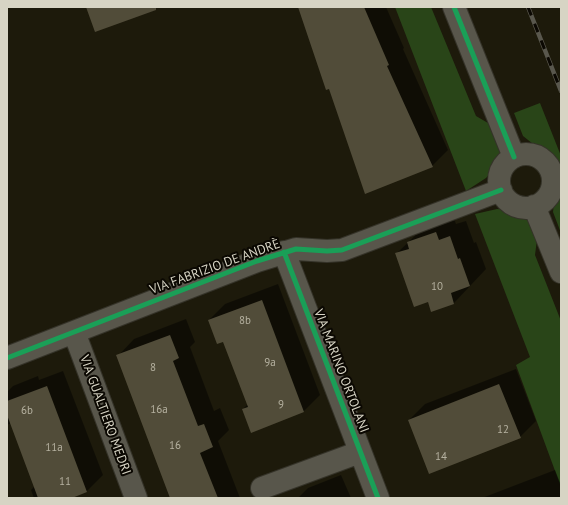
<!DOCTYPE html>
<meta charset="utf-8">
<style>
body{margin:0}
#map{position:relative;width:568px;height:505px;overflow:hidden;background:#1d1a0b;font-family:"PT Sans",sans-serif}
canvas{display:block}
.frame{position:absolute;inset:0;border:8px solid #d7d4c4;pointer-events:none}
</style>
<div id="map">
<canvas width="568" height="505"></canvas>
<div class="frame"></div>
</div>
<script>
const context = document.querySelector('canvas').getContext('2d');
context.lineJoin = 'round';
function fill(path, color) {
  context.fillStyle = color;
  context.fill(path, 'evenodd');
}
function shape(rows) {
  const path = new Path2D();
  for (const r of rows) {
    if (r.length === 3) {
      path.moveTo(r[0] + r[2], r[1]);
      path.arc(r[0], r[1], r[2], 0, 2 * Math.PI);
      continue;
    }
    path.moveTo(r[0], r[1]);
    for (let i = 2; i < r.length; i += 2) path.lineTo(r[i], r[i + 1]);
  }
  return path;
}
function trace(path, color, width, dash) {
  context.strokeStyle = color;
  context.lineWidth = width;
  context.lineCap = dash ? 'butt' : 'round';
  context.setLineDash(dash || []);
  context.stroke(path);
}
function drawText(font, color, halo, rows, align = 'center') {
  context.font = font + ' "PT Sans",sans-serif';
  context.lineWidth = 4;
  context.setLineDash([]);
  context.textBaseline = 'middle';
  context.strokeStyle = halo;
  context.fillStyle = color;
  for (const [text, x, y, turn = 0] of rows) {
    context.save();
    context.translate(x, y);
    context.rotate((+turn || 0) * Math.PI / 180);
    context.textAlign = isNaN(turn) ? turn : align;
    if (halo) context.strokeText(text, 0, 0);
    context.fillText(text, 0, 0);
    context.restore();
  }
}
fill(shape([
 [395,7,431,7,476,116,488,123,497,132,501,145,500,156,496,167,486,178,466,191],
 [540,103,561,156,561,233,553,212,554,203,557,194,557,171,552,159,523,136,514,113],
 [497,209,517,210,526,216,538,232,535,255,561,321,561,487,516,365,530,357,475,214]
]), '#294518');
fill(shape([
 [299,7,386,7,404,48,403,49,448,150,432,166,329,88],
 [453,216,456,224,466,221,474,243,476,242,486,269,454,303,428,301,396,254,424,227],
 [278,284,320,395,304,411,252,432,243,409,248,404,224,340,209,320,225,304],
 [186,319,195,342,190,347,214,411,220,408,229,430,218,441,240,498,171,498,118,356,134,339],
 [516,369,536,421,520,437,409,420,425,404],
 [63,371,103,475,87,491,70,498,34,498,31,490,35,486,11,423,7,425,7,392,13,386,38,376,39,380],
 [555,470,561,485,561,498,482,498],
 [341,475,351,498,298,498,308,488]
]), '#0007');
fill(shape([
 [86,7,156,7,156,10,95,32],
 [298,7,364,7,389,65,387,66,433,167,365,194,329,89,326,90],
 [436,232,439,240,450,236,458,259,460,258,470,286,451,293,454,304,431,312,428,302,414,307,395,253,409,249,407,242],
 [262,300,304,412,251,433,242,409,248,407,223,342,217,344,208,320],
 [170,335,179,358,173,361,198,426,204,424,213,447,200,453,218,498,170,498,116,355],
 [499,384,521,438,429,474,408,420],
 [47,386,87,492,72,498,38,498,7,415,7,401]
]), '#514c39');
const minor = shape([
 [454,7,514,157],
 [526,181,27],
 [534,206,561,272],
 [284,252,378,498],
 [74,332,136,498],
 [7,358,257,261,296,249,327,251,342,250,501,190],
 [262,488,360,452]
]);
trace(minor, '#353329', 24);
trace(minor, '#58564b', 22);
const rail = shape([
 [528,7,561,91]
]);
trace(rail, '#59574d', 4.5);
trace(rail, '#0b0802', 3, [9]);
trace(shape([
 [454,7,514,157],
 [284,252,378,498],
 [7,358,257,261,296,249,327,251,342,250,501,190]
]), '#1a9f57', 5);
drawText('11px', '#b6b2a1', null, [
 ["10",437,287],
 ["8b",245,321],
 ["9a",270,363],
 ["8",153,368],
 ["9",281,405],
 ["16a",159,410],
 ["6b",27,411],
 ["12",503,430],
 ["16",175,446],
 ["11a",54,448],
 ["14",441,457],
 ["11",65,482]
]);
drawText('13px', '#d7d4c4', '#0b0802', [
 ["VIA FABRIZIO DE ANDRÈ",215,267,-20],
 ["VIA MARINO ORTOLANI",341,371,69],
 ["VIA GUALTIERO MEDRI",105,415,70]
]);
</script>
